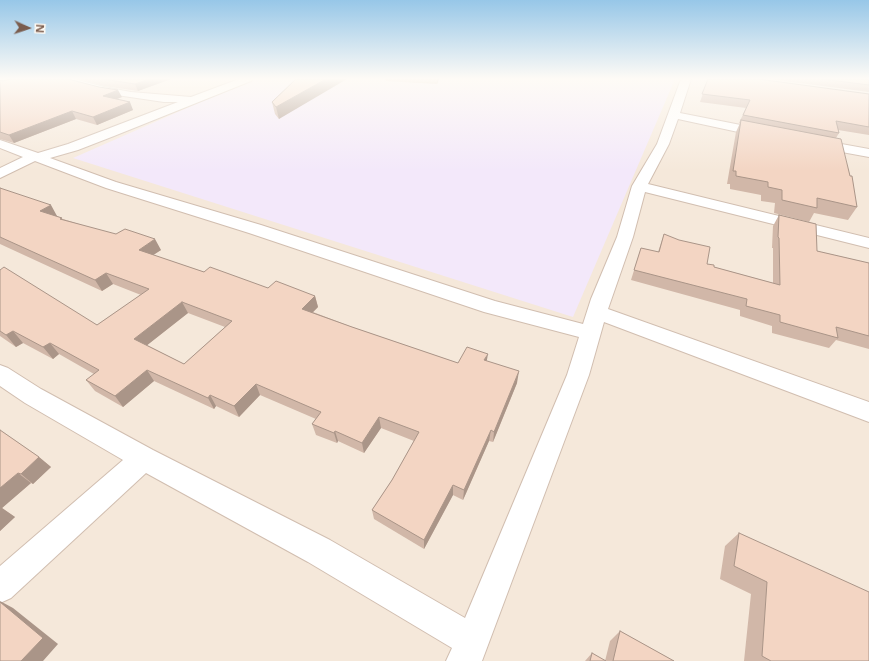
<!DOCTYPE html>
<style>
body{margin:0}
#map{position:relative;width:869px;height:661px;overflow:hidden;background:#fdf6ec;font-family:"Open Sans",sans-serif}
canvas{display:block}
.north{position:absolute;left:8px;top:8px;width:40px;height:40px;-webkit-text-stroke:3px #fffaf3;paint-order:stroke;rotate:93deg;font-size:11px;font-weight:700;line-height:16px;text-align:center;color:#7a5c4d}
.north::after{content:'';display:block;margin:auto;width:14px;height:18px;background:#7a5c4d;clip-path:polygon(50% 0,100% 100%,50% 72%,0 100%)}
</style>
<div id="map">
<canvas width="869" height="661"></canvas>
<div class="north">N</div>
</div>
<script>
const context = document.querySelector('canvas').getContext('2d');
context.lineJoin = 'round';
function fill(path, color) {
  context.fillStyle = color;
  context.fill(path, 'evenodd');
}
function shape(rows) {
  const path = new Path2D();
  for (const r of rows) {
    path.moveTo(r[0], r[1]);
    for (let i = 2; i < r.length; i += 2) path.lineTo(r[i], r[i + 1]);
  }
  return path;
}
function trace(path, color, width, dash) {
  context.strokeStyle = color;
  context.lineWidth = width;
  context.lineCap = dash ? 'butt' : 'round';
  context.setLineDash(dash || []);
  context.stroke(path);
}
fill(shape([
 [0,79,869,79,869,661,0,661]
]), '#f5e8da');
fill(shape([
 [253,79,675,79,573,317,73,158]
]), '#f3e8fa');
const street = shape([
 [59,79,74,79,104,87,131,92,191,97,239,79,252,79,251,81,114,136,78,150,50,158,116,182,261,225,495,301,583,324,591,299,617,237,632,186,657,144,681,79,691,79,680,113,766,130,770,131,772,134,770,137,766,138,678,119,669,144,648,184,869,238,869,248,645,192,633,237,608,309,869,402,869,422,604,322,589,375,482,661,446,661,452,648,308,562,146,473,11,598,0,603,0,566,123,460,25,403,0,386,0,365,8,368,41,389,153,450,330,540,465,618,567,375,579,337,484,312,249,233,106,188,35,161,0,178,0,168,23,157,0,148,0,140,38,153,68,144,178,102,164,102,103,93,60,81,59,79],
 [814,139,869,149,869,157,809,146,808,143,809,140,814,139]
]);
trace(street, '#d1beb0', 2);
fill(street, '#fff');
fill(shape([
 [79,79,171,79,138,91,104,86],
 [296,79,279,119,275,114,272,102],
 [385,79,439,79,437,84,386,81],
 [708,79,869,94,869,135,838,130,839,133,836,138,857,207,848,220,814,213,809,222,774,213,775,203,761,201,761,195,730,189,730,184,727,184,736,132,740,123,739,123,746,108,700,102],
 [769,79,869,79,869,92],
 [0,80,122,97,117,99,133,110,97,125,76,119,14,143,0,139],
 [0,188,57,216,63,219,161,250,153,255,204,272,268,288,315,296,318,307,313,312,352,327,458,363,487,361,517,383,493,442,489,441,463,500,453,495,424,549,374,519,372,510,392,480,414,441,381,428,364,453,338,441,337,443,316,435,312,424,316,419,260,395,239,417,216,406,214,409,154,381,123,407,95,391,86,380,94,374,59,354,53,359,23,343,16,347,0,336,0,270,97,325,141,295,113,284,102,291,0,244],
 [188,313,225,327,184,364,147,345],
 [779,215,817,251,869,263,869,349,836,340,829,348,772,333,772,326,740,316,740,310,631,280,641,248,658,252,664,234,707,264,714,267,773,283,773,248,772,248,773,226],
 [0,430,39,457,51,467,33,484,31,483,2,508,15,517,0,531],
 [739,533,869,661,744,661,751,594,720,579,725,546],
 [620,631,674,661,585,661,592,653,605,661,610,641]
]), '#d1b7a8');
fill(shape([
 [149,79,171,79,138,91,135,84],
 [326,79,347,79,279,119,276,107],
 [437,79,439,79,437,84],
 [118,90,122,97,106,103,103,96],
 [130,102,133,110,97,125,93,117],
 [72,111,76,119,14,143,9,135],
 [51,205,57,216,46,222,40,211],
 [155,239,161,250,144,261,139,250],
 [106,273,113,284,102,291,95,280],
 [315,296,318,307,305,320,302,309],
 [182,302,188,313,141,350,134,339],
 [13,331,23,343,16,347,6,335],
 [50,343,59,354,53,359,43,347],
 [488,354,486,365,484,360],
 [147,370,154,381,123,407,115,396],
 [519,371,517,383,493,442,494,432],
 [256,384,260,395,239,417,234,406],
 [210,395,216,406,214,409,208,398],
 [379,417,381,428,364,453,362,443],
 [491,430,489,441,463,500,464,490],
 [335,431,338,441,337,443,334,433],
 [39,457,51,467,33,484,21,474],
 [18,473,31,483,2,508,15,517,0,531,0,488],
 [453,485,453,495,424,549,424,540],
 [0,601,13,608,58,644,43,661,21,661]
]), '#aa9588');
const building = shape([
 [10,79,68,79,99,87,118,90,103,96,130,102,93,117,72,111,9,135,0,132,0,80,3,81,10,79],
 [103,79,149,79,135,84,103,79],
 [296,79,326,79,276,107,272,102,296,79],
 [708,79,758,79,869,94,869,127,836,121,839,133,743,115,750,100,702,94,708,79],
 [822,79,869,79,869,85,822,79],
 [741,120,841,139,850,176,852,176,857,207,817,198,817,208,782,200,782,190,768,187,768,182,736,176,736,171,733,171,741,120],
 [0,188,51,205,40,211,62,218,60,219,116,234,125,229,155,239,139,250,204,272,210,267,268,288,276,281,315,296,302,309,352,327,458,363,467,347,488,354,484,360,519,371,494,432,491,430,464,490,453,485,424,540,372,510,392,480,419,432,379,417,362,443,335,431,334,433,312,424,321,412,256,384,234,406,210,395,208,398,147,370,115,396,86,380,99,370,50,343,43,347,13,331,6,335,0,331,0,270,4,267,97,325,149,289,106,273,95,280,0,237,0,188],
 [182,302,232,321,184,364,134,339,182,302],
 [779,215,816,224,817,251,869,263,869,336,836,327,838,338,780,322,780,315,746,306,747,299,634,270,641,248,659,252,664,234,679,240,710,247,707,264,714,265,714,267,780,285,779,238,778,237,779,215],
 [0,430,39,457,21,474,18,473,0,488,0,430],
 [739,533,869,592,869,661,771,661,762,656,767,582,734,566,739,533],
 [0,602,43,638,21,661,0,661,0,602],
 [620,631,674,661,613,661,620,631],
 [592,653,606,661,590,661,592,653]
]);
fill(building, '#f3d5c3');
trace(building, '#aa9588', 1);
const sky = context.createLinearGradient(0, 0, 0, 171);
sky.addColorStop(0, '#97c7e8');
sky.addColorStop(0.46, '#fefbf6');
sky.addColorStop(1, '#fefbf600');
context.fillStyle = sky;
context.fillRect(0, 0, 869, 171);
</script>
